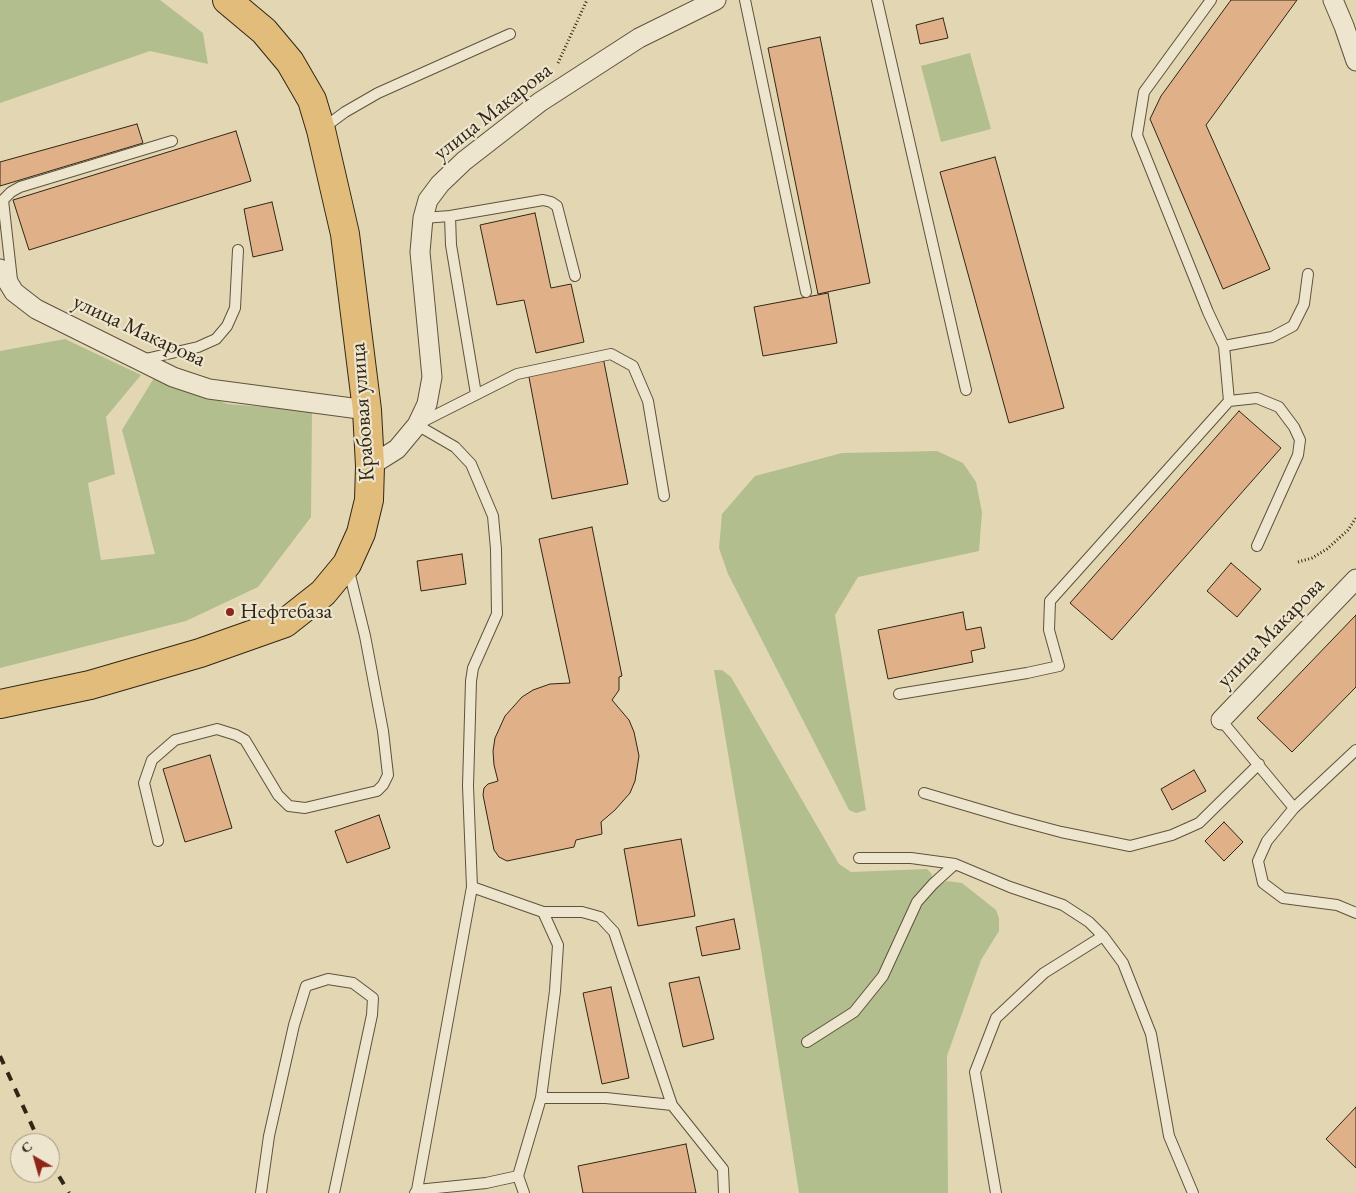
<!DOCTYPE html>
<meta charset="utf-8">
<style>
body{margin:0}
#map{position:relative;width:1356px;height:1193px;overflow:hidden;background:#e3d7b3;font-family:"EB Garamond",serif}
canvas{display:block}
.north{position:absolute;left:10px;top:1133px;width:50px;height:50px;box-sizing:border-box;background:#ede5ce;border:1px solid #a29984;border-radius:50%;rotate:322deg;font-size:14px;font-weight:700;line-height:20px;text-align:center;color:#312616}
.north::after{content:'';display:block;margin:auto;width:18px;height:22px;background:#8f2418;clip-path:polygon(50% 0,100% 100%,50% 72%,0 100%)}
</style>
<div id="map">
<canvas width="1356" height="1193"></canvas>
<div class="north">С</div>
</div>
<script>
const context = document.querySelector('canvas').getContext('2d');
context.lineJoin = 'round';
function fill(path, color) {
  context.fillStyle = color;
  context.fill(path, 'evenodd');
}
function shape(rows) {
  const path = new Path2D();
  for (const r of rows) {
    path.moveTo(r[0], r[1]);
    for (let i = 2; i < r.length; i += 2) path.lineTo(r[i], r[i + 1]);
  }
  return path;
}
function trace(path, color, width, dash) {
  context.strokeStyle = color;
  context.lineWidth = width;
  context.lineCap = dash ? 'butt' : 'round';
  context.setLineDash(dash || []);
  context.stroke(path);
}
function drawText(font, color, halo, rows, align = 'center') {
  context.font = font + ' "EB Garamond",serif';
  context.lineWidth = 4.5;
  context.setLineDash([]);
  context.textBaseline = 'middle';
  context.strokeStyle = halo;
  context.fillStyle = color;
  for (const [text, x, y, turn = 0] of rows) {
    context.save();
    context.translate(x, y);
    context.rotate((+turn || 0) * Math.PI / 180);
    context.textAlign = isNaN(turn) ? turn : align;
    if (halo) context.strokeText(text, 0, 0);
    context.fillText(text, 0, 0);
    context.restore();
  }
}
fill(shape([
 [0,0,160,0,203,33,208,64,150,51,0,103],
 [970,53,991,129,941,142,921,66],
 [65,339,141,375,106,417,115,474,88,483,101,560,155,554,122,430,154,378,228,404,312,411,311,517,258,587,186,621,0,668,0,351],
 [937,451,963,463,976,482,982,512,979,551,858,577,835,615,866,810,856,813,849,810,728,574,719,548,722,514,755,476,842,453],
 [714,670,722,670,731,677,839,864,851,872,927,869,932,874,931,881,912,900,879,974,856,1014,920,906,936,887,947,881,962,883,996,910,999,918,999,931,981,960,947,1056,948,1193,799,1193,761,950]
]), '#b2be8e');
const building = shape([
 [1231,0,1297,0,1206,125,1270,269,1223,289,1150,119,1161,96,1231,0],
 [943,18,948,38,920,44,916,25,943,18],
 [820,37,870,283,818,294,768,48,820,37],
 [137,124,143,143,0,186,0,162,137,124],
 [236,131,251,181,29,250,13,200,236,131],
 [995,157,1064,408,1009,423,940,172,995,157],
 [272,202,283,250,253,257,244,209,272,202],
 [535,213,551,288,571,284,584,342,536,353,524,300,497,305,480,225,535,213],
 [828,293,837,343,763,356,754,307,828,293],
 [603,357,628,484,552,499,528,372,603,357],
 [1239,411,1281,448,1112,640,1070,603,1239,411],
 [592,527,622,676,619,677,619,690,612,700,629,720,634,732,639,756,635,781,630,793,615,810,601,822,602,834,576,840,574,847,507,861,499,857,494,850,483,795,484,788,488,784,498,781,494,765,493,751,495,738,505,716,522,697,533,690,550,684,570,683,539,539,592,527],
 [462,554,466,584,421,591,417,561,462,554],
 [1231,563,1261,589,1237,617,1207,591,1231,563],
 [963,612,966,630,981,627,985,648,971,651,973,662,888,679,878,630,963,612],
 [1356,615,1356,687,1292,752,1257,718,1356,615],
 [210,755,232,828,185,842,163,769,210,755],
 [1194,770,1206,791,1172,810,1161,789,1194,770],
 [379,815,390,848,347,863,335,831,379,815],
 [1224,822,1243,842,1224,861,1205,841,1224,822],
 [681,839,695,916,638,926,624,849,681,839],
 [734,919,740,949,702,956,696,927,734,919],
 [699,977,714,1039,683,1047,669,983,699,977],
 [611,987,629,1078,602,1084,583,993,611,987],
 [1356,1107,1356,1168,1326,1139,1356,1107],
 [686,1144,696,1193,583,1193,578,1166,686,1144]
]);
fill(building, '#e0b188');
trace(building, '#312616', 1);
const service = shape([
 [745,0,806,292],
 [877,0,966,390],
 [322,129,345,112,378,93,510,34],
 [450,216,451,245,476,394],
 [423,218,450,216,543,200,551,202,557,206,575,276],
 [12,280,3,200,11,192,20,187,172,141],
 [1224,346,1272,337,1293,326,1304,304,1308,274],
 [141,360,198,347,216,339,227,326,235,308,238,250],
 [1229,401,1257,398,1279,407,1294,427,1300,440,1298,455,1257,546],
 [420,423,517,374,611,354,633,366,648,401,664,496],
 [417,425,455,447,471,464,493,516,496,549,497,614,473,668,471,681,468,786,472,887,543,912,582,912,600,917,614,932,672,1105],
 [899,694,1027,673,1059,666,1049,630,1050,601,1229,401,1224,346,1208,312,1137,135,1144,92,1211,0],
 [1221,720,1294,808,1267,841,1258,861,1263,883,1283,898,1337,905,1356,913],
 [924,793,1012,819,1061,832,1130,846,1172,835,1199,823,1259,764],
 [1294,808,1356,750],
 [158,841,144,783,152,760,175,740,217,729,236,735,245,740,278,795,289,806,305,808,377,791,383,785,388,775,383,731,365,636,348,567],
 [859,858,911,858,955,864,1010,887,1063,905,1089,922,1103,936],
 [807,1042,854,1012,883,976,917,902,933,884,955,864],
 [541,1098,555,991,558,945,543,912],
 [417,1190,472,887],
 [261,1193,269,1136,294,1025,306,986,328,979,353,983,373,998,372,1015,334,1193],
 [415,1193,417,1190,486,1183,518,1176],
 [524,1193,518,1176,541,1098,606,1098,672,1105,723,1169,724,1193],
 [996,1193,975,1072,996,1018,1044,973,1103,936,1123,963,1151,1034,1169,1136,1193,1193]
]);
const minor = shape([
 [1333,0,1344,26,1356,61],
 [0,269,14,292,36,309,173,377,209,389,367,410],
 [370,466,397,449,417,425,427,404,432,377,420,252,423,218,428,200,440,184,464,161,540,102,639,38,716,0],
 [1221,720,1356,579]
]);
const primary = shape([
 [0,704,90,685,200,653,285,623,323,593,347,564,361,533,369,500,370,466,367,410,345,234,321,130,312,100,290,62,264,31,227,0]
]);
trace(service, '#5e523d', 12);
trace(minor, '#5e523d', 21);
trace(primary, '#312616', 30);
trace(shape([
 [558,63,587,0],
 [1298,562,1312,558,1327,549,1348,530,1356,518]
]), '#312616', 3, [1, 2.5]);
trace(service, '#ede5ce', 10);
trace(minor, '#ede5ce', 19);
trace(primary, '#e2bc7a', 28);
trace(shape([
 [0,1056,40,1143],
 [50,1161,69,1193]
]), '#312616', 4, [9, 9]);
for (const [x, y, r, color] of [
 [230,612,5,"#8f2418"]
]) {
  const dot = new Path2D();
  dot.arc(x, y, r, 0, 2 * Math.PI);
  context.fillStyle = color;
  context.fill(dot);
  trace(dot, '#ede5ce', 2);
}
drawText('22px', '#312616', '#ede5ce', [
 ["улица Макарова",493,112,-38],
 ["улица Макарова",139,331,25],
 ["Крабовая улица",363,412,-94],
 ["улица Макарова",1271,633,-46]
]);
drawText('22px', '#312616', '#ede5ce', [
 ["Нефтебаза",240,612]
], 'left');
</script>
